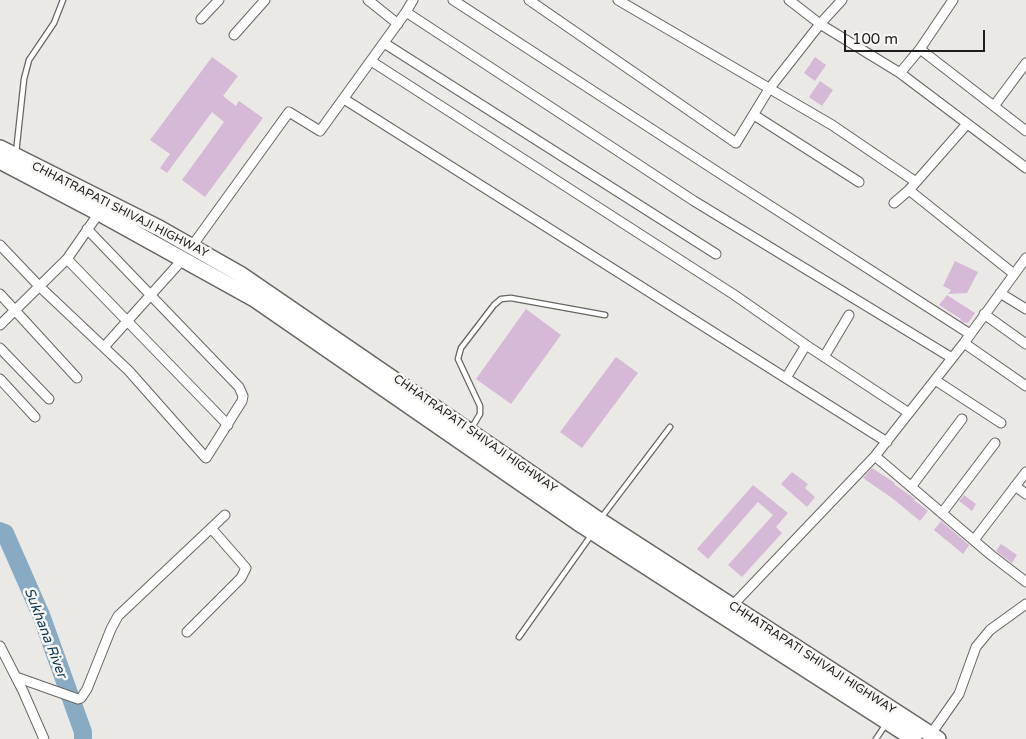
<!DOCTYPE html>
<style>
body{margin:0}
#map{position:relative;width:1026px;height:739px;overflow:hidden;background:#ebe9e6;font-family:"Varela Round",sans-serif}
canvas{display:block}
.scale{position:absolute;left:844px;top:30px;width:141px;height:22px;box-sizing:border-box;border:2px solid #1e1d1c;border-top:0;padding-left:6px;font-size:15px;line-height:18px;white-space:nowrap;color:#1e1d1c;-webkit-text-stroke:4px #f8f7f4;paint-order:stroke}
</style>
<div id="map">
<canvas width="1026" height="739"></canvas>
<div class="scale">100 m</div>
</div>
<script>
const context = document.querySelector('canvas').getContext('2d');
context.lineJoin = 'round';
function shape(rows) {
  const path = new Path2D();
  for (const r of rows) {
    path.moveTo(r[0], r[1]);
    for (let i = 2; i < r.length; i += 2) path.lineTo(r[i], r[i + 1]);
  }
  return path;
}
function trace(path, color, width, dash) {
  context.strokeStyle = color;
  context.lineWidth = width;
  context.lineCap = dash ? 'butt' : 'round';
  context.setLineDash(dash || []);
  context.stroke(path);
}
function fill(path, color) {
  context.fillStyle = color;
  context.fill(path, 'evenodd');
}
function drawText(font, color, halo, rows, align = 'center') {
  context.font = font + ' "Varela Round",sans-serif';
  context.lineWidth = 5;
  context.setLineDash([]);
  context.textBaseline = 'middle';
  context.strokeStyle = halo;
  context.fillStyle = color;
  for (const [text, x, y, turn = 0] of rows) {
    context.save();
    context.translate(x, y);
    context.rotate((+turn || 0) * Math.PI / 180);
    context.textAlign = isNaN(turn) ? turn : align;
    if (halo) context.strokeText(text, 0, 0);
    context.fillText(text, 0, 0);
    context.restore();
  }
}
trace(shape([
 [0,531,5,533,41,615,83,732,83,739]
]), '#88abc3', 18);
fill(shape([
 [212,57,238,76,223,96,236,106,239,101,263,118,205,197,182,180,224,122,212,112,167,173,160,168,170,154,150,140],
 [815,57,826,65,815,81,804,73],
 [820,81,833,90,822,106,809,97],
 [955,261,978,272,967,293,948,294,951,290,943,286],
 [947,295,975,313,968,323,963,322,960,320,961,319,939,305],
 [526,309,561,335,511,404,476,379],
 [616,357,638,373,582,448,560,432],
 [872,468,895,483,894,484,915,499,914,500,928,511,920,521,892,498,863,478],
 [792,472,808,484,805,488,815,497,807,507,781,484],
 [753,485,788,513,776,527,782,533,742,577,728,565,773,515,758,502,708,559,697,549],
 [964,495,976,504,972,511,959,501],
 [941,521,969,545,963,554,934,530],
 [1001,544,1017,555,1012,563,996,551]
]), '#d6b9d6');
const lane = shape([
 [16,153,24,79,29,60,54,23,63,0],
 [471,429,480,414,480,406,458,359,461,348,494,305,501,299,511,298,605,315],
 [601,518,670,427],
 [519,637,592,534],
 [876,739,886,724]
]);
const street = shape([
 [368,0,398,24],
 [453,0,727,178,970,334],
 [529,0,736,143,769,89,820,24,842,0],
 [618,0,832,125,916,182],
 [789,0,820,24,900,73,920,49,1026,131],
 [406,12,694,201,952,358],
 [201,19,219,0],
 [234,35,265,0],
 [384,43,716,254],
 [920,49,953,0],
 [371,61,733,294,806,345,909,413],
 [900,73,1026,168],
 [344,99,887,442],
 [994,106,1026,63],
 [754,115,859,182],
 [909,190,1014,274],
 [894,203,909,190,967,124],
 [0,245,39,286,129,371,206,458,242,401,243,396,239,387,87,229],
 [192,246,289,112,320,131,406,12,413,0],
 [67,259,228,425],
 [1000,293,1026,309],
 [0,294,77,378],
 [984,314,1026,344],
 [0,325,67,259,99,213],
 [964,343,1026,386],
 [104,347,183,259],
 [0,348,49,399],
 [824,357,849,315],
 [786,378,806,345],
 [0,379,35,417],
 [935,380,1001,423],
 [875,456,991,555,1026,582],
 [1015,486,1026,494],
 [911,487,962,419],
 [942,513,995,443],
 [974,540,1026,472],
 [730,608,875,456,964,343,1026,258],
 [187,632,241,578,246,568,211,528],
 [0,646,23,691,44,739],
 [16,677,78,699,81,698,87,689,111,629,118,616,225,515],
 [931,734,959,694,976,647,990,630,1026,604]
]);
const primary = shape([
 [0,148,159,228,240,274,593,516,938,739],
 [0,161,99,213,256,300,583,526,914,739]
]);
trace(lane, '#676663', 7);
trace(street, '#676663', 11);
trace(primary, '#676663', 18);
trace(lane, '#fff', 4.5);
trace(street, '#fff', 9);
trace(primary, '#fff', 15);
drawText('12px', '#1e1d1c', '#f8f7f4', [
 ["CHHATRAPATI SHIVAJI HIGHWAY",120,210,27],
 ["CHHATRAPATI SHIVAJI HIGHWAY",475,434,35],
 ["CHHATRAPATI SHIVAJI HIGHWAY",812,658,33]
]);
drawText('italic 14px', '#083750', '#f8f7f4', [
 ["Sukhana River",45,633,69]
]);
</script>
